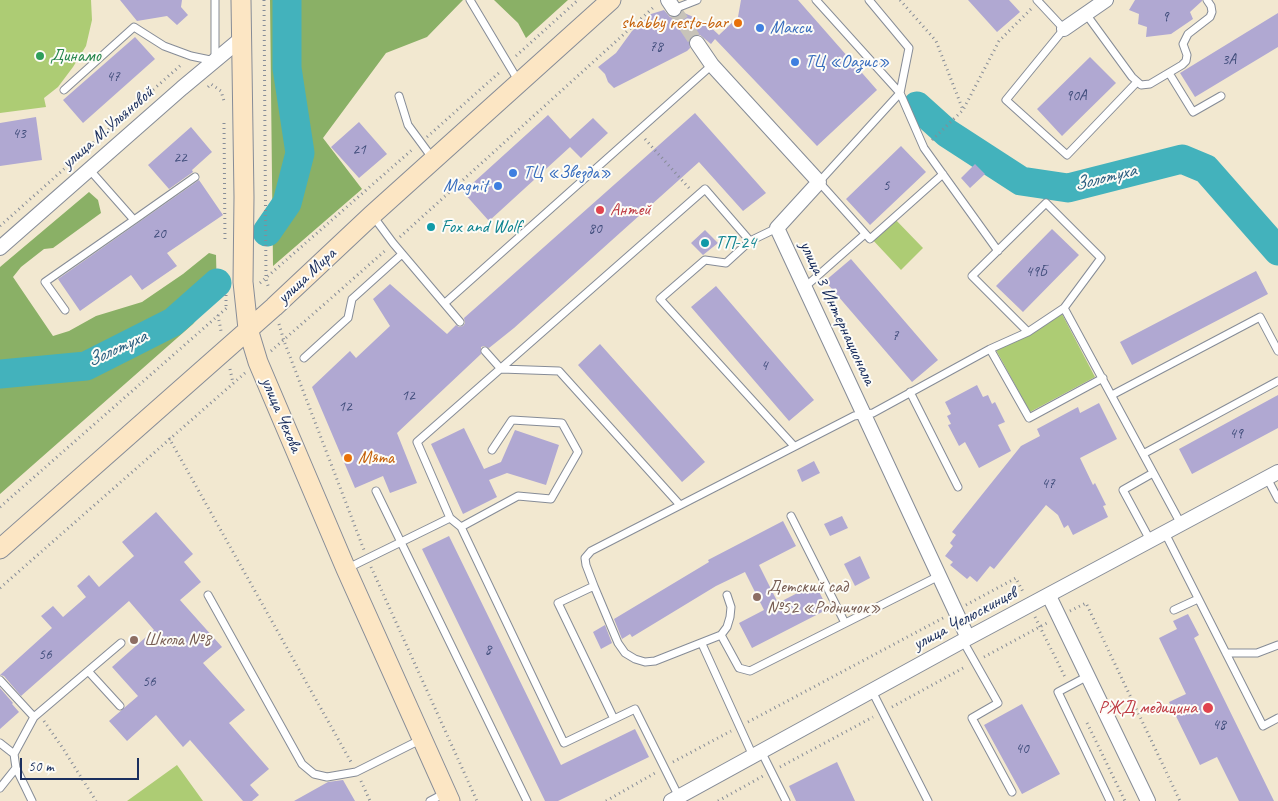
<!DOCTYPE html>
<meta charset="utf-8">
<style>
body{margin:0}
#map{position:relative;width:1278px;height:801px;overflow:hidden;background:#f2e8d0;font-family:Caveat,sans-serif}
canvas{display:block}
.scale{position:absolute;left:20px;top:758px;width:119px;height:22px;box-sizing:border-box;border:2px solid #1b2f5e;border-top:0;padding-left:6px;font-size:15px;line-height:18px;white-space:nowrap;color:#1b2f5e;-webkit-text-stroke:4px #fdfcf7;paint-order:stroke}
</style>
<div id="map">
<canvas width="1278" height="801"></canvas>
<div class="scale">50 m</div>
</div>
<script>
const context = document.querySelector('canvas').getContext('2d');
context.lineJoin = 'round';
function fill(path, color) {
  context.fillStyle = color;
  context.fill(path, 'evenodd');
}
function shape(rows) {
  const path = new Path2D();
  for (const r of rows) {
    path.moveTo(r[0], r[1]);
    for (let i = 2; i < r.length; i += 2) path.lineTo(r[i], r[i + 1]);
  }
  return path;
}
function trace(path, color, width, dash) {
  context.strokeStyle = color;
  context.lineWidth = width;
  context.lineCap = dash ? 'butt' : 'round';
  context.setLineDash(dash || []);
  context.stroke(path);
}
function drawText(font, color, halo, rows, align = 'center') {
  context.font = font + ' Caveat,sans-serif';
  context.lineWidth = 4;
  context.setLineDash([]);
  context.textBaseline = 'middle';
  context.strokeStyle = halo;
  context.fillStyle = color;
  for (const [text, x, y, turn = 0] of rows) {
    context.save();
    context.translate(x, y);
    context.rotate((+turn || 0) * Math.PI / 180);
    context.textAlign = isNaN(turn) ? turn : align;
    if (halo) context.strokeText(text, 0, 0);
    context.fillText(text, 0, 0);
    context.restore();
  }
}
fill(shape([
 [0,0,91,0,92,20,86,46,73,67,58,87,44,98,46,107,0,113],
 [892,216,923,248,901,270,870,237],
 [1062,314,1095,377,1030,412,996,350],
 [177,765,203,801,127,801]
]), '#adcc74');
fill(shape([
 [270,0,463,0,427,37,386,53,323,138,362,189,273,266],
 [494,0,568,0,526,38,518,23],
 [89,192,98,200,101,213,53,248,44,249,21,267,13,277,53,336,69,331,96,316,142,302,183,274,209,253,216,255,217,295,193,324,0,494,0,267]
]), '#8ab066');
trace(shape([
 [917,106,947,133,1021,181,1068,188,1182,159,1206,169,1278,251],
 [267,232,287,203,300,153,287,68,287,0],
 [0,374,86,366,173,322,217,283]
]), '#43b2bc', 29);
fill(shape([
 [120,0,182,0,181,7,188,15,177,25,167,16,137,21],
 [741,0,798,0,877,90,817,146,715,39,711,44,700,35,693,36,689,40,690,48,687,51,614,88,608,82,605,74,598,67,616,53,632,31,651,14,664,10,670,17,674,18,679,16,682,12,705,22,719,35,738,17],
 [968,0,1009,0,1020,12,997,32],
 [1135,0,1202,0,1202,1,1190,12,1193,19,1171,34,1146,37,1147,27,1138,24,1139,14,1129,10],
 [1278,13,1278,47,1195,97,1180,73],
 [135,37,155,59,83,123,63,100],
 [1090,57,1116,83,1062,136,1037,109],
 [695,113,766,193,743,211,699,162,514,328,489,348,484,346,481,347,481,354,397,433,417,483,390,493,383,476,355,488,312,387,350,351,356,358,390,326,373,299,390,284,447,334,456,325,459,327,463,326,465,323,464,318],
 [548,115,570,139,593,118,608,133,581,158,570,147,489,221,463,192],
 [36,117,42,160,0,166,0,123],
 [359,122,387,154,359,178,331,147],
 [191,127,212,152,192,170,193,172,169,189,148,165],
 [901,146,926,172,870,225,846,199],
 [975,164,985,174,970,188,961,178],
 [199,180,223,215,167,253,177,266,142,290,131,275,80,311,58,279],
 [1052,229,1079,255,1023,312,996,286],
 [705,230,718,243,703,255,691,243],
 [851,259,938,360,912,382,825,281],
 [1256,271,1268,294,1132,365,1120,342],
 [716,286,814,400,789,421,691,307],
 [600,344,705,462,682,482,578,365],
 [977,385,983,397,988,395,992,404,995,402,1005,422,998,425,1011,451,979,468,965,442,959,446,948,425,951,424,947,416,951,414,945,402],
 [1278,395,1278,428,1192,474,1179,449],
 [1099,403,1117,439,1080,458,1093,485,1095,483,1106,505,1103,506,1108,517,1073,535,1068,525,1064,528,1058,515,1046,505,994,569,990,566,977,582,970,576,967,579,950,565,953,562,945,556,953,546,950,543,956,535,952,532,1021,446,1040,436,1037,429,1078,407,1080,413],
 [464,428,484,469,501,462,515,430,559,445,546,485,507,473,489,480,497,497,463,514,431,444],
 [814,461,820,473,802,482,797,470],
 [156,512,193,554,184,562,201,582,180,600,222,647,203,663,245,710,229,723,269,769,250,785,259,795,252,801,243,801,190,740,183,747,156,715,127,741,109,721,138,696,112,667,154,630,129,601,21,696,4,676,0,675,52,628,41,616,53,606,63,617,86,597,77,586,89,575,99,587,134,556,122,542],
 [842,516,848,528,830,536,824,524],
 [783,521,796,546,759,565,778,603,815,584,828,609,752,648,739,623,764,610,745,572,716,586,632,637,630,634,622,639,614,619,709,562,708,560],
 [449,536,561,765,635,729,649,757,558,801,545,801,422,549],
 [860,556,870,578,855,586,844,564],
 [1188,614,1199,635,1194,638,1274,801,1239,801,1217,757,1200,765,1169,702,1186,694,1159,638,1177,629,1173,621],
 [605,625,612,643,601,649,593,632],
 [0,688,13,703,12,704,19,712,0,729],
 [1022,704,1060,774,1022,794,984,725],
 [837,762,855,801,796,801,789,786],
 [343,780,355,801,294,801,328,782]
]), '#b0a8d2');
trace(shape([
 [674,9,697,43]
]), '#c7c3b9', 14, [14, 7]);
const lane = shape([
 [470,0,519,82],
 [816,0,900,93,924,148,998,251],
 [869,0,909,48,900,93,819,182,870,239,943,174],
 [1037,0,1064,29,1006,100,1067,155,1137,82],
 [674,9,697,0],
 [1086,14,1132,77,1141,85,1150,84,1182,65,1186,61,1187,55,1183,44,1188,34,1210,17,1212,12,1211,6,1207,0],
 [1169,73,1193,112,1221,96],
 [64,90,134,27,164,46,191,56,215,61,215,0],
 [399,96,408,125,433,159],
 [373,216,393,243,460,322],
 [134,220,195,177],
 [750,241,726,263,705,260,660,299,794,446],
 [805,287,865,234],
 [445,303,712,65],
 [1064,308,1101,258,1046,203,972,276,1028,332,1064,308,1181,524],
 [65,310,45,282,134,220,89,169],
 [990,349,1029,418,1103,378],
 [485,351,501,369,559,371,680,505],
 [304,358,348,318,352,299,402,254],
 [910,392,958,487],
 [1112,395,1260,317,1278,351],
 [1143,454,1278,381],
 [1267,478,1278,499],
 [376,491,527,801],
 [791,516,845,623],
 [450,518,461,527,564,743,635,709,679,797],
 [461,527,518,496,551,499,578,452,562,423,512,420,492,450],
 [1165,533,1263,726,1278,718],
 [1150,540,1123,490,1153,473],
 [346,569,450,518,417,442,705,189,750,241,777,228],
 [594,586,618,643,625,653,635,659,645,662,655,661,721,635,739,668,750,671,939,576],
 [208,595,302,764,314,774,327,777,356,772,422,739],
 [1174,610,1198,599],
 [721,635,727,627,730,617,731,607,727,595],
 [963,641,998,703,972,718,1012,792],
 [702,644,753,756],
 [1226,653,1257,653,1278,645],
 [88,671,120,706],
 [1088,676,1058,692,1110,801],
 [0,680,34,717,14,754],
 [872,691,928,801],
 [34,717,121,643],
 [614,719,558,603,594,586,586,565,585,558,591,551,854,416,873,413,990,349,1028,332],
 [0,743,14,754,16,768,0,788],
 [761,751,786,801],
 [16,768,32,801],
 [430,801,445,793]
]);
const street = shape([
 [668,0,674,9],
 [1064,29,1106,0],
 [697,43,712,65,819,182,777,228,968,638],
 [0,248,182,88,242,38],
 [1049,596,1148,801],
 [671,801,968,638,1278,472]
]);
const secondary = shape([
 [241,0,244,197,243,282,248,329,258,362,346,569,450,801],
 [0,549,274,307,372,215,611,0]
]);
trace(lane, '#868c97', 9);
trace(street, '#868c97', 16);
trace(secondary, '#868c97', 21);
trace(shape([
 [264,0,266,279,269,289],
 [900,0,936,41,963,110],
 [516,56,578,0],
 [208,87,211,84,221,91,224,101],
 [224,123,225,241],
 [427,137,501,71],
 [645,139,689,188],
 [932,140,963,110,999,41,1031,9],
 [0,226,182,64],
 [400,237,655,6],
 [260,283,413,149],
 [226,295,226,308],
 [218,315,221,331],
 [279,324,284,341,364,550],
 [271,351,387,249],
 [230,369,233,383],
 [169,438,351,762],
 [0,507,229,306],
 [371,567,477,801],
 [0,588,245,373],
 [966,605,1016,578,1024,594],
 [1070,611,1086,603,1180,801],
 [1035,617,1065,677],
 [984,657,1047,623],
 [892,707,965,667],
 [44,721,64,750,96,801],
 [748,722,943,618],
 [1087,723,1125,801],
 [673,762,731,731],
 [780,767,873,717],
 [361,781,370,801],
 [606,801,655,773],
 [718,801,763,776]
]), '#868c97', 3, [1, 4]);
trace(lane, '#fff', 7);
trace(street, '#fff', 14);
trace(secondary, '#fce6c4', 19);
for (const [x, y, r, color] of [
 [738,23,5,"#e8710a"],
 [760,28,5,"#3f7fe0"],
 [40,56,5,"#2e9e5b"],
 [795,62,5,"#3f7fe0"],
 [513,173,5,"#3f7fe0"],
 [498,186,5,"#3f7fe0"],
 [600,210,5,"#e0444e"],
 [431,227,5,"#0f9aa8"],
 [705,243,5,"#0f9aa8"],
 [348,458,5,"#e8710a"],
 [757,597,5,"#8d6e63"],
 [134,640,5,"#8d6e63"],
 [1208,708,6,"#e0444e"]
]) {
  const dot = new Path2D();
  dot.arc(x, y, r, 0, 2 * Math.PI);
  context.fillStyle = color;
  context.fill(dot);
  trace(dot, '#fdfcf7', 2);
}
drawText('15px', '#404d7b', null, [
 ["9",1165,17],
 ["78",656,47],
 ["3А",1229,60],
 ["47",113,77],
 ["90А",1076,96],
 ["43",19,134],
 ["21",359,150],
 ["22",180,158],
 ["5",886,186],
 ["80",595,229],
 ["20",159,234],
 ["49Б",1036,272],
 ["7",895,336],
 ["4",764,366],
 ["12",408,396],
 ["12",345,407],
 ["49",1236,434],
 ["47",1048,484],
 ["8",488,650],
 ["56",45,655],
 ["56",149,682],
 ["48",1219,725],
 ["40",1022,749]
]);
drawText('18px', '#c56008', '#fdfcf7', [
 ["shabby resto-bar",728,23],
 ["Мята",358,458,"left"]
], 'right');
drawText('18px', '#366cbe', '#fdfcf7', [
 ["Макси",770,28],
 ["ТЦ «Оазис»",805,62],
 ["ТЦ «Звезда»",523,173],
 ["Magnit",488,186,"right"]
], 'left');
drawText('18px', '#27864d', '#fdfcf7', [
 ["Динамо",50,56]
], 'left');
drawText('18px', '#1b2f5e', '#fdfcf7', [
 ["улица М.Ульяновой",108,128,-41],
 ["улица Мира",307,276,-43],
 ["улица 3 Интернационала",837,313,65],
 ["улица Чехова",281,415,67],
 ["улица Челюскинцев",965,619,-28]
]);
drawText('18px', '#be3a42', '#fdfcf7', [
 ["Антей",610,210],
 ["РЖД медицина",1197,708,"right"]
], 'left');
drawText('18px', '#0d838f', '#fdfcf7', [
 ["Fox and Wolf",441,227],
 ["ТП-24",715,243]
], 'left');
drawText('18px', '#785e54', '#fdfcf7', [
 ["Детский сад",767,587],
 ["№52 «Родничок»",767,608],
 ["Школа №8",144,640]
], 'left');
drawText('italic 19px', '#295d7f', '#fdfcf7', [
 ["Золотуха",1105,178,-14],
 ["Золотуха",117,349,-25]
]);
</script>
